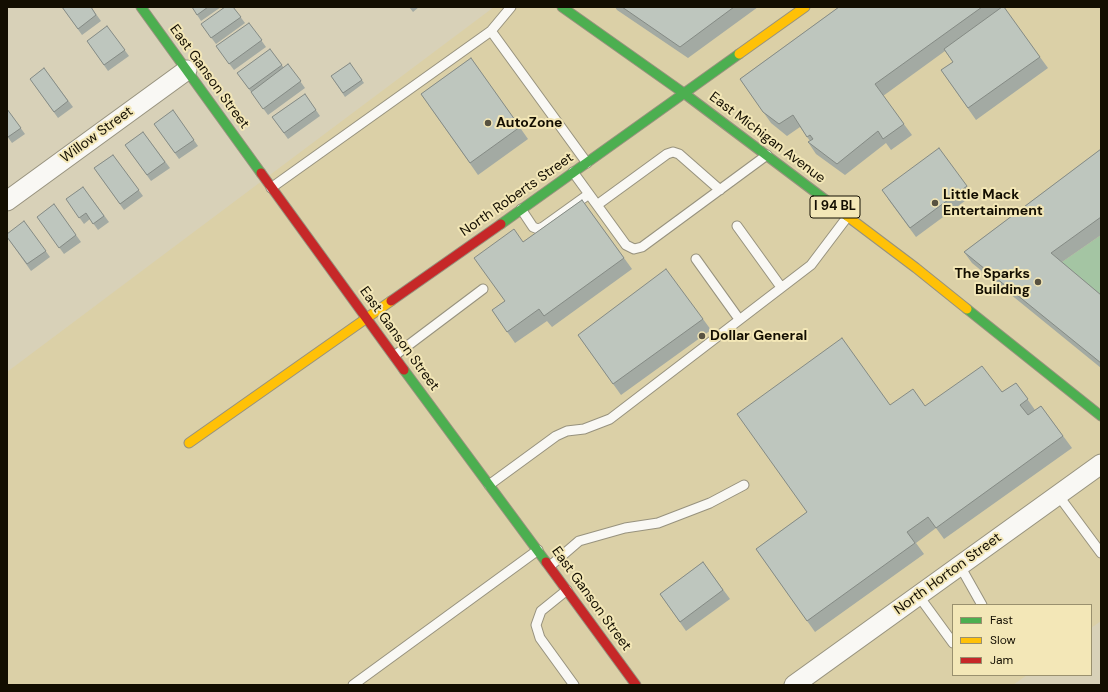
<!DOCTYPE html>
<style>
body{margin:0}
#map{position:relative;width:1108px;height:692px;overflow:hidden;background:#d8d1b8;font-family:"DM Sans",sans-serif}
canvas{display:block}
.frame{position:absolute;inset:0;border:8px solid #130e01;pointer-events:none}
.legend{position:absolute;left:952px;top:604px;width:140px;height:72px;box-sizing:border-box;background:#f3e7b7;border:1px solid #99906e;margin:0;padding:5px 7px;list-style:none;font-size:12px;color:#130e01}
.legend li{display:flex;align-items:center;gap:8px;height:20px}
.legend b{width:20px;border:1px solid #99906e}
</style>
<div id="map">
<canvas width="1108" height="692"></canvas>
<div class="frame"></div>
<ul class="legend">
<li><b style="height:5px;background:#4caf50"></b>Fast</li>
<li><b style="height:5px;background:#ffc107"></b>Slow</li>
<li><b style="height:5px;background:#c62828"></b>Jam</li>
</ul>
</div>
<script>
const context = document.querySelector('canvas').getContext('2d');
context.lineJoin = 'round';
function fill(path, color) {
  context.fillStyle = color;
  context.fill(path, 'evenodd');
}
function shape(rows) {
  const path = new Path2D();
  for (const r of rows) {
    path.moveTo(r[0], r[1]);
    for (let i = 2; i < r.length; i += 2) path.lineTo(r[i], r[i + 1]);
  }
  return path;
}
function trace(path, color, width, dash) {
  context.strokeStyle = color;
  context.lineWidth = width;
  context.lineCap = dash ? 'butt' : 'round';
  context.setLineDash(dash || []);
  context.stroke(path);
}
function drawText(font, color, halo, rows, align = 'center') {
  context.font = font + ' "DM Sans",sans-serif';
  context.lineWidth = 4;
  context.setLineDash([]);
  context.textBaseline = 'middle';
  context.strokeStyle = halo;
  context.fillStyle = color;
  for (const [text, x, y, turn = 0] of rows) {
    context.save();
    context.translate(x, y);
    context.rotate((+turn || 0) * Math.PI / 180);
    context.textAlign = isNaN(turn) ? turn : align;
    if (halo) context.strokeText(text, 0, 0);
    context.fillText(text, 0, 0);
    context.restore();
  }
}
fill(shape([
 [494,7,1101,7,1101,621,1091,628,1091,605,953,605,953,675,1027,675,1013,685,7,685,7,372]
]), '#dbd0a7');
fill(shape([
 [1101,235,1101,300,1059,264]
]), '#a4c5a3');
const lane = shape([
 [491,31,587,163],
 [573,172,626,245,634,249,642,247,767,155],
 [271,188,491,31,511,7],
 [597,205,667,154,673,152,679,154,720,190],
 [521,209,533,227,538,229,543,227,589,194],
 [737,226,781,287],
 [696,259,739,319],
 [394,356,483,289],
 [489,485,556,436,567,431,584,429,610,419,811,265,848,216],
 [1058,495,1101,553],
 [550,566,579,541,625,528,658,523,710,503,744,485],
 [960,566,982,605],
 [567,590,541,611,536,625,540,638,574,685],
 [918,595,953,643],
 [353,685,538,550]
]);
const street = shape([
 [7,201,187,70],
 [794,685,1101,464]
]);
const fast = shape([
 [141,7,261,173],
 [562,7,685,94,847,216],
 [501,224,739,54],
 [967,309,1101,416],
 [404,370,546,562]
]);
const slow = shape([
 [739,54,805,7],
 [847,216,916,268,967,309],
 [189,443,391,301]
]);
const jam = shape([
 [261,173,404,370],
 [391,301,501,224],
 [546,562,636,685]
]);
trace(lane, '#97927e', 11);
trace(street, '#97927e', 21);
trace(fast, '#97927e', 11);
trace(slow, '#97927e', 11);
trace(jam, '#97927e', 11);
trace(lane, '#f9f8f4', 9);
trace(street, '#f9f8f4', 19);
trace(fast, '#4caf50', 9);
trace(slow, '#ffc107', 9);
trace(jam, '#c62828', 9);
fill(shape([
 [62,7,91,7,101,21,82,35],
 [192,7,221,7,201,21],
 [233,7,245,23,216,44,201,24],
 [409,7,419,7,413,12],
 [615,7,758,7,688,58,617,10],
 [839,7,1006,7,1004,8,1048,68,976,120,941,70,953,62,945,51,883,96,912,135,891,150,886,143,845,175,816,154,808,142,810,141,800,127,787,136,771,123,740,79],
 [249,23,266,47,234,70,216,46],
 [107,26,129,56,108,71,87,41],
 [270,49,284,68,288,64,305,88,268,115,237,73],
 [471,58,528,139,478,175,421,94],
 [350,63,364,83,345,97,331,76],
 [44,68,73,107,58,118,30,79],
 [305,94,320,116,288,139,272,117],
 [7,109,25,134,12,143,7,136],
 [173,110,198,146,179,159,154,124],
 [143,132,170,168,151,181,125,145],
 [1101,149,1101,235,1062,262,1101,295,1101,368,972,263,964,252],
 [113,155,143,196,124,210,94,168],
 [967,186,973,195,916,237,888,199],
 [83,187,109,222,98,230,90,219,84,224,66,199],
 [582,200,632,269,552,327,547,321,515,343,492,310,505,301,523,242],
 [54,204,81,242,64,254,37,217],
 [24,221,50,257,31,271,7,237],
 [703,319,711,330,621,395,578,335],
 [1016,383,1035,410,1041,406,1072,448,944,539,936,528,916,543,924,554,815,632,756,549,807,512,890,405,925,406,1002,392],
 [703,562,730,599,686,631,660,594]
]), '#a3aaa3');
const building = shape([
 [62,7,91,7,96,15,78,29,62,7],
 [192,7,208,7,197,15,192,7],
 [225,7,233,7,241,17,211,38,201,24,225,7],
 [622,7,734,7,680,47,622,7],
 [839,7,982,7,875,84,904,124,883,139,878,131,837,164,808,142,813,139,810,135,807,137,793,115,779,124,763,112,740,79,839,7],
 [1002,7,1004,7,1040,57,968,108,941,70,953,62,944,49,1002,7],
 [249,23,262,40,229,64,216,46,249,23],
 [107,26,125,50,104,65,87,41,107,26],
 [270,49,282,65,249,89,237,73,270,49],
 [471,58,520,127,470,163,421,94,471,58],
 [350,63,362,80,343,93,331,76,350,63],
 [288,64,301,81,263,109,251,92,288,64],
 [44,68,68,101,54,112,30,79,44,68],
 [305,94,316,110,284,133,272,117,305,94],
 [7,109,21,128,8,137,7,136,7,109],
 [173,110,194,140,175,153,154,124,173,110],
 [143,132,165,162,147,175,125,145,143,132],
 [939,148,967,186,910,228,882,190,939,148],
 [1101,149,1101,217,1051,253,1101,295,1101,363,964,252,1101,149],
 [113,155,139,190,120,204,94,168,113,155],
 [83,187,104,216,93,224,86,213,79,218,66,199,83,187],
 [582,200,624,258,544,316,539,309,507,332,492,310,505,301,474,258,514,229,523,242,582,200],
 [54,204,76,235,59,248,37,217,54,204],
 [24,221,46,251,27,264,7,237,7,234,24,221],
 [666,269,703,319,613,384,578,335,666,269],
 [842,338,890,405,913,389,925,406,982,366,1002,392,1016,383,1028,399,1020,405,1028,415,1041,406,1063,436,936,528,928,517,907,532,915,543,807,621,756,549,807,512,737,414,842,338],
 [703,562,723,590,680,622,660,594,703,562]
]);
fill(building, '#bec6be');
trace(building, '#858b85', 1);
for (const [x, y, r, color] of [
 [488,123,4,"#585241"],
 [935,203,4,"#585241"],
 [1038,282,4,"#585241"],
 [702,336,4,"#585241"]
]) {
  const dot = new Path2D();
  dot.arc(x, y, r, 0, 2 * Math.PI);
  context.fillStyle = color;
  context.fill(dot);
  trace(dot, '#f3e7b7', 1.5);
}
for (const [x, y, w] of [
 [835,207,50]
]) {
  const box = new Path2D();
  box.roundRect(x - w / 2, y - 11, w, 22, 3);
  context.fillStyle = '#f3e7b7';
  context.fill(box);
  trace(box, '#130e01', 1);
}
drawText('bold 13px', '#130e01', null, [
 ["I 94 BL",835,207]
]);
drawText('14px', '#130e01', '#f3e7b7', [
 ["East Ganson Street",209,77,54],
 ["Willow Street",97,135,-36],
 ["East Michigan Avenue",767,138,37],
 ["North Roberts Street",517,195,-35],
 ["East Ganson Street",399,339,54],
 ["North Horton Street",948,574,-36],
 ["East Ganson Street",591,599,54]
]);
drawText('bold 14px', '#130e01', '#f3e7b7', [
 ["AutoZone",496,123],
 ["Little Mack",943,195],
 ["Entertainment",943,211],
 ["The Sparks",1030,274,"right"],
 ["Building",1030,290,"right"],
 ["Dollar General",710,336]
], 'left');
</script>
